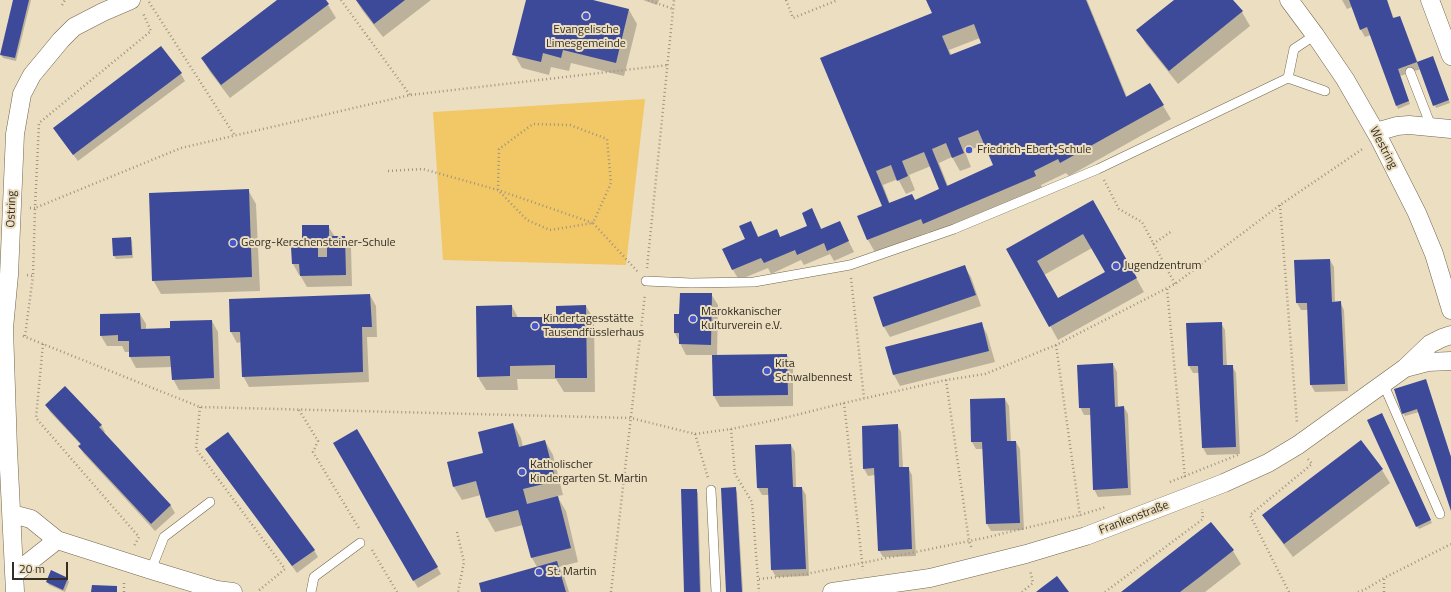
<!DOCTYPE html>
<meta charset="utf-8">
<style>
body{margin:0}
#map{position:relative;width:1451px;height:592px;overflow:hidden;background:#ecdec1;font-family:"Titillium Web",sans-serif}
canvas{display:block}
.scale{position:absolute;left:12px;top:562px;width:56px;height:18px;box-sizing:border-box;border:2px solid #342e23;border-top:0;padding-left:5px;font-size:12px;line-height:14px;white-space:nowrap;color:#342e23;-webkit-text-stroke:3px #ecdec1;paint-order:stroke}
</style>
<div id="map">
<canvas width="1451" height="592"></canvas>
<div class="scale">20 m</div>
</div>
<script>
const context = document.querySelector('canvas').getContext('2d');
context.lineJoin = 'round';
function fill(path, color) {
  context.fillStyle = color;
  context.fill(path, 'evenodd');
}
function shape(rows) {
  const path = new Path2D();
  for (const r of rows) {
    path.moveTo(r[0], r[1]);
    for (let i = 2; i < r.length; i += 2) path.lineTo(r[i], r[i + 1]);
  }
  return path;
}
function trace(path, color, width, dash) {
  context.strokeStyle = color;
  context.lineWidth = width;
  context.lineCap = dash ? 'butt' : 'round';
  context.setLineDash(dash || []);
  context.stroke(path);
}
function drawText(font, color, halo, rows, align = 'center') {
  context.font = font + ' "Titillium Web",sans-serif';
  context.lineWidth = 4;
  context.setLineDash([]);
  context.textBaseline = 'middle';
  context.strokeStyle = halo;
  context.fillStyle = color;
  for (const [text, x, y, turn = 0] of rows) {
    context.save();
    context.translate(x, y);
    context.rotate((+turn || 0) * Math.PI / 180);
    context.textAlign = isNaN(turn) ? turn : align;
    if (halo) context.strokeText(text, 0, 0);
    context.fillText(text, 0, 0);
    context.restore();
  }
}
fill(shape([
 [645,99,626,265,443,260,433,112]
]), '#f2c766');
fill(shape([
 [14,0,31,0,16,61,3,58,1,54],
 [279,0,325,0,336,18,230,98,210,72,202,58],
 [356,0,431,0,383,37,362,10],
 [527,0,594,0,594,1,629,10,637,24,624,76,571,63,569,71,551,67,549,75,522,68,514,54],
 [643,0,659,0,657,5],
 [928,0,1087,0,1127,97,1150,84,1171,119,1069,176,1066,173,1041,185,1043,190,932,237,929,232,876,254,868,240,859,216,883,206,822,58,933,14],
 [980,38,983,43,952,56,949,50],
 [985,144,994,166,948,186,939,163,952,157,960,171,971,167,965,152],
 [931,166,941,190,915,201,890,204,883,185,898,179,906,194,915,190,909,175],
 [1175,0,1232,0,1242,12,1250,26,1178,84,1146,44,1138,30],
 [1342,0,1387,0,1394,19,1399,17,1403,24,1418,63,1434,61,1450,103,1436,108,1421,69,1400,76,1410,104,1398,109,1371,35,1365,37,1361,30,1352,7,1347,9],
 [181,74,185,81,78,161,58,135],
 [248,190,256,204,260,291,161,294,153,280],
 [1093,201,1144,292,1058,340,1007,249],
 [1092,248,1106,272,1058,299,1044,275],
 [812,209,822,230,839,222,854,252,834,261,830,254,804,265,801,260,771,274,768,268,739,280,733,270,746,240,751,222,759,238,776,230,781,238,809,226],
 [328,226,335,237,345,237,351,248,352,286,307,287,300,275,299,275,293,264,292,248,303,248],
 [131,238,132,241,133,258,116,259,114,256,114,239],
 [1330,260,1334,267,1335,303,1340,302,1344,310,1348,391,1315,392,1311,385,1308,310,1301,310,1297,303],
 [964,266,971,277,981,306,890,337,884,327,874,298],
 [711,294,718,305,717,356,787,355,793,366,793,406,720,407,714,396,713,355,686,355,675,333,680,315],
 [370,295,376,306,377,337,367,337,369,382,249,387,243,376,241,342,237,343,231,332],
 [512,306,518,318,557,318,586,306,594,320,595,392,564,392,556,379,517,379,518,390,486,390,478,377],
 [140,314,146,324,146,330,170,329,212,321,218,332,220,389,179,390,173,379,172,367,136,368,130,357,130,352,125,352,122,346,107,346,101,336],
 [981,323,987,334,995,362,900,386,894,375,887,347],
 [1221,323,1225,330,1227,366,1232,366,1236,373,1240,454,1207,455,1203,448,1200,373,1193,373,1189,366,1187,324],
 [1113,364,1117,372,1118,407,1124,407,1128,414,1131,495,1098,497,1094,489,1091,415,1084,415,1080,407],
 [1425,380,1451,457,1451,509,1419,412,1405,416,1403,413],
 [1005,399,1009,406,1011,442,1016,442,1020,449,1024,530,991,531,987,524,983,449,976,449,972,442,971,400],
 [46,405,101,425,105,432,103,434,171,506,175,513,155,531,84,454,79,447,81,445,50,412],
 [1383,418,1432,523,1419,529,1417,526],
 [513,424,521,438,523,447,545,441,553,455,563,495,557,496,566,511,578,562,559,567,564,576,569,592,483,592,537,567,532,558,523,525,495,532,487,518,481,495,462,500,454,487],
 [897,425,901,432,903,468,908,468,912,475,916,556,883,557,879,550,875,475,868,476,864,469],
 [357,430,441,574,418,588,334,443],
 [791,445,795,452,796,488,802,488,806,495,809,576,776,577,772,570,769,495,762,495,758,488,756,446],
 [206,449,314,550,318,557,297,573],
 [1382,470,1390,483,1293,557,1272,529,1264,516],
 [735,488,737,492,743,592,727,592],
 [696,490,698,493,701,592,685,592],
 [1233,551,1241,564,1205,592,1123,592],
 [67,578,69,582,65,592,49,585,47,582]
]), '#0003');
fill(shape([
 [13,0,29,0,15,58,0,55],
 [277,0,326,0,329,4,221,85,201,58],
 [356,0,405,0,374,24],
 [526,0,593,0,629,9,616,63,563,50,561,58,543,53,541,62,512,55],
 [926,0,1086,0,1126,97,1150,83,1164,105,1060,163,1058,159,1034,171,1036,176,923,224,921,219,867,240,857,216,882,206,820,58,932,13],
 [974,24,981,43,950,55,942,36],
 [978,130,993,165,947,186,932,149,946,143,952,158,964,153,958,138],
 [924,152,939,189,915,200,912,194,889,203,876,171,891,165,897,181,908,176,902,161],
 [1174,0,1233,0,1243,11,1169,71,1136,30],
 [1349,0,1387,0,1393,18,1400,16,1417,62,1398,69,1409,101,1396,106,1367,27,1360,30],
 [161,46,182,73,73,155,53,128],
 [1433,56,1449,100,1433,106,1417,62],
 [249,189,252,277,152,281,149,193],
 [1093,200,1137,278,1049,327,1006,249],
 [1083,234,1105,272,1058,298,1037,261],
 [812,208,821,229,840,221,849,241,827,251,824,243,797,255,795,250,764,263,761,258,732,270,722,249,745,239,739,226,751,221,758,237,777,229,780,237,807,226,802,213],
 [302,225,329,225,329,236,345,236,346,275,300,276,299,264,292,264,291,247,302,247],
 [327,247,327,257,318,257,318,248],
 [131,237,132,255,113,256,112,238],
 [1330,259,1332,302,1341,301,1345,384,1310,385,1307,303,1296,303,1294,260],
 [965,265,976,295,883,327,873,297],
 [680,293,712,293,711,345,679,344,679,333,674,333,674,314,679,314],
 [370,294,372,327,362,327,363,372,242,377,240,332,230,332,229,299],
 [512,305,512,317,556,317,556,306,586,305,587,378,555,378,555,365,510,366,510,376,477,377,476,306],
 [140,313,141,329,170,328,170,321,212,320,214,378,172,380,170,356,129,357,129,341,118,341,118,335,100,336,100,314],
 [982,322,989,351,893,375,885,347],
 [1222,322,1223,365,1233,365,1236,447,1202,448,1198,366,1188,366,1186,323],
 [787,354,788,395,713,396,712,355],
 [1113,363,1115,407,1124,406,1128,488,1093,490,1090,408,1079,408,1077,365],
 [1426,379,1451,457,1451,511,1417,409,1402,414,1394,389],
 [65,386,102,425,99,427,171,505,151,524,78,446,81,444,45,405],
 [1005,398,1007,441,1016,441,1020,523,986,524,982,442,971,442,970,399],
 [1382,413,1431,520,1416,527,1367,420],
 [513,423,519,447,545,440,556,481,523,489,527,504,558,496,571,548,531,558,518,510,486,518,476,481,453,487,447,462,483,453,478,432],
 [898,424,899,467,909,467,912,549,878,551,874,468,863,469,862,426],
 [357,429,438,567,413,581,333,443],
 [228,432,315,550,292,566,205,449],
 [1361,440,1383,469,1284,544,1262,515],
 [791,444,793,487,802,487,806,569,771,570,768,488,757,488,755,445],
 [736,487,742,592,726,592,721,488],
 [681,489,697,489,700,592,684,592],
 [1211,522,1234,550,1201,576,1180,592,1121,592],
 [557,561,566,592,481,592,479,583],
 [51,570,68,578,63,590,46,582],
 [1057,576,1069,592,1036,592,1041,588],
 [92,585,117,586,117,592,91,592]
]), '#3c4a99');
const service = shape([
 [1410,72,1431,126],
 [1288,78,1294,49,1315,35],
 [646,281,691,283,754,282,850,265,954,229,1098,169,1288,78,1325,91],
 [1383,383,1440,514],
 [711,490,716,592],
 [151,570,164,537,210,502],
 [311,592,314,577,360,543]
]);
const minor = shape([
 [1289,0,1315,35,1345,79,1379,138,1417,213,1434,254,1451,310],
 [1430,0,1451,56],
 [1376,132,1397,126,1409,125,1451,129],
 [1405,368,1428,362,1451,361],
 [12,514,31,519,57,540,151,570,217,590,233,592],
 [14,574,57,540],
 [15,592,8,449,4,328,9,275,15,134,22,94,32,75,61,40,74,27,103,12,131,0],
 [832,592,930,578,1026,554,1086,536,1224,483,1268,463,1298,445,1405,368,1430,344,1442,338,1451,335]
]);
trace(service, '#72664c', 10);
trace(minor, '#72664c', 19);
trace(shape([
 [341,0,410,95],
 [648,0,673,9],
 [786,0,793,18,838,0],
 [149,2,235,136],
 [62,5,65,0],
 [388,171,423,169,498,190,593,223,550,230,527,220,498,190,499,149,533,124,570,125,607,139,611,183,593,223,638,272],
 [1104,180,1119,209,1142,222,1175,284],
 [1280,205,1297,423],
 [30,208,35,208,39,123,151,31,143,13],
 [1153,244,1172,231],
 [647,268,674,0],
 [27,275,33,276,35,208,181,148,410,95,668,65],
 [851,278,864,398],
 [1167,289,1185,478],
 [23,336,200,407,631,418,695,434,731,429,780,419,844,403,946,380,985,374,1056,345,1175,284,1280,205,1364,148],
 [25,336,33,276],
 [43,344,36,418,139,537,134,546],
 [1056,345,1080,516],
 [946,380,969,541,972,549],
 [844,403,863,570],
 [200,407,196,449,285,569,257,592],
 [299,410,318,441,313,452,360,530],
 [731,429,735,474,752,502,759,592],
 [695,434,708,478],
 [1170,482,1240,454],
 [457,532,464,562,458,592],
 [372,550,397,592],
 [759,579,806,574,862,563,984,538,1080,515,1106,507],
 [1384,579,1384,592],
 [124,592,124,581],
 [611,592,645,294],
 [1022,592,1033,583,1030,570],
 [1105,592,1203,519,1202,509],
 [1289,592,1250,515,1312,464,1308,459],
 [1358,592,1364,590,1384,578,1451,544]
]), '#9f947f', 2.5, [1, 3]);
trace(service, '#fff', 9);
trace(minor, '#fff', 18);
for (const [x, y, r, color] of [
 [586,16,4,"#4758cc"],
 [969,150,4,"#4758cc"],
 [233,243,4,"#4758cc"],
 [1116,266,4,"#4758cc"],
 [693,319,4,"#4758cc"],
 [535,326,4,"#4758cc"],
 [767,371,4,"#4758cc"],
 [522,472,4,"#4758cc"],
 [539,572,4,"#4758cc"]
]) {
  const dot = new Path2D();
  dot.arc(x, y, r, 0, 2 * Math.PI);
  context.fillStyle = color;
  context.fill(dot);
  trace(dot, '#ecdec1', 1.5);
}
drawText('12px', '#342e23', '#ecdec1', [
 ["Evangelische",586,30,"center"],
 ["Limesgemeinde",586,44,"center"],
 ["Friedrich-Ebert-Schule",977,150],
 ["Georg-Kerschensteiner-Schule",241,243],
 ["Jugendzentrum",1124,266],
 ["Marokkanischer",701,312],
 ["Kulturverein e.V.",701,326],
 ["Kindertagesstätte",543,319],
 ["Tausendfüsslerhaus",543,333],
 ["Kita",775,364],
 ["Schwalbennest",775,378],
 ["Katholischer",530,465],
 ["Kindergarten St. Martin",530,479],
 ["St. Martin",547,572]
], 'left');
drawText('12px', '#342e23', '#ecdec1', [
 ["Westring",1383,148,62],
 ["Ostring",12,209,-88],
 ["Frankenstraße",1134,518,-21]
]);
</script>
